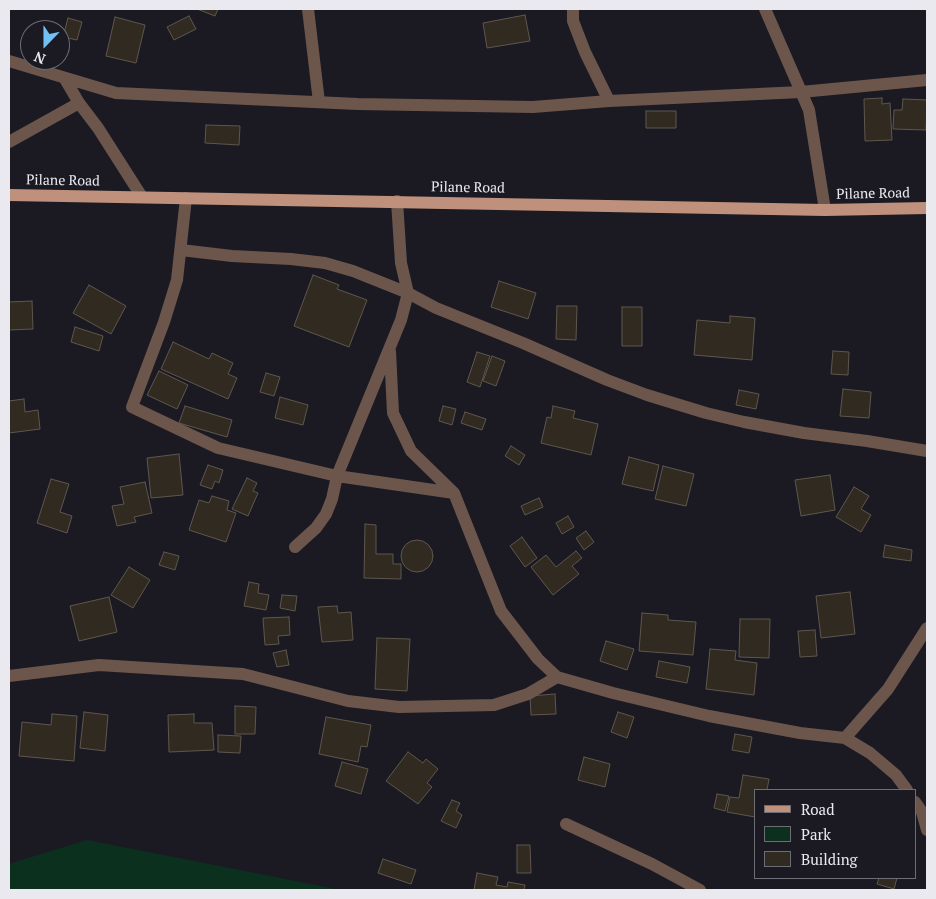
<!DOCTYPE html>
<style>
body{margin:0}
#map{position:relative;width:936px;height:899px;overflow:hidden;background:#1b1a23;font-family:"PT Serif",serif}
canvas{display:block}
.frame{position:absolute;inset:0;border:10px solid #e9e9ef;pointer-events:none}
.legend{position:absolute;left:754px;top:789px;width:162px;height:90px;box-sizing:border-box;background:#1b1a23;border:1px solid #6d6d75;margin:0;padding:6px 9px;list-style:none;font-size:15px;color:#e9e9ef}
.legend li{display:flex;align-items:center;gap:10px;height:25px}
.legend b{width:25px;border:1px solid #6d6d75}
.north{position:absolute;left:20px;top:20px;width:50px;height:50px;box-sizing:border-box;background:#1b1a23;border:1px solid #6d6d75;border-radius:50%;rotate:202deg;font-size:14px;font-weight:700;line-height:20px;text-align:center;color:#e9e9ef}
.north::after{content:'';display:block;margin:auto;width:18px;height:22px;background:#72c1f5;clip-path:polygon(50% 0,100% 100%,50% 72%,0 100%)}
</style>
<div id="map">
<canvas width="936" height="899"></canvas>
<div class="frame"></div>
<ul class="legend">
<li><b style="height:6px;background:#bf917c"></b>Road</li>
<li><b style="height:14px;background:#0c301e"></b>Park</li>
<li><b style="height:14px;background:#312a21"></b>Building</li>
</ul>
<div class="north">N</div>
</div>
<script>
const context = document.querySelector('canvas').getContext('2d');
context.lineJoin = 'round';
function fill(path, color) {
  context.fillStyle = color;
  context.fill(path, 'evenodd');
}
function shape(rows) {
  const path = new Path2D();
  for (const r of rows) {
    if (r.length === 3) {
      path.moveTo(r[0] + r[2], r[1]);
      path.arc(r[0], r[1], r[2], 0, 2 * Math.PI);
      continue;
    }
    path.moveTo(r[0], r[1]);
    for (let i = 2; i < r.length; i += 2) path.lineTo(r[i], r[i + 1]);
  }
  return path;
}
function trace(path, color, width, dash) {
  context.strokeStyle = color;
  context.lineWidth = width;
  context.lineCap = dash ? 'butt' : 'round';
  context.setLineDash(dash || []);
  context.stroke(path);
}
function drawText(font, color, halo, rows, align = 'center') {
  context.font = font + ' "PT Serif",serif';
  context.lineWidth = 4;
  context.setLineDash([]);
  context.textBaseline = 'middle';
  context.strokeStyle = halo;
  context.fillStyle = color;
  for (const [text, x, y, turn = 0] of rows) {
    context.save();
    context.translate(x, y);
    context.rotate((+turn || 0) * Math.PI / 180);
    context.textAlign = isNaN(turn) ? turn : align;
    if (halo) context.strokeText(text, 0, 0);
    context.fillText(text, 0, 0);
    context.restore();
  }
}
fill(shape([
 [87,840,341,890,9,890,9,864]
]), '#0c301e');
const building = shape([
 [197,9,218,9,215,16,197,9],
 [525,15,530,41,487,48,483,23,525,15],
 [189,16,196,29,174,40,167,27,189,16],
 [115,17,145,25,136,63,106,56,115,17],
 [68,18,82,22,77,40,63,37,68,18],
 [882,98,882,104,890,103,892,140,865,141,864,99,882,98],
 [903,99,927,100,926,130,893,129,894,110,902,110,903,99],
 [646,111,676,111,676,128,646,128,646,111],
 [206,125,240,126,239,145,205,143,206,125],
 [313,275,339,285,337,289,367,300,349,347,294,326,313,275],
 [499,281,536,293,528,319,491,307,499,281],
 [89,285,126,306,111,334,73,313,89,285],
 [32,301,33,329,9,330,9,302,32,301],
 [557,306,577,306,576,340,556,339,557,306],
 [622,307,642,307,642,346,622,346,622,307],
 [730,316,755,318,752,360,694,355,697,320,730,323,730,316],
 [75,327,103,336,99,351,71,342,75,327],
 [173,342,209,359,212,353,233,363,228,374,237,378,228,399,161,369,173,342],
 [833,351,849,352,848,375,831,374,833,351],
 [477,352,490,356,480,387,467,382,477,352],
 [492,356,505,361,496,386,483,381,492,356],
 [159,371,188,385,177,409,147,395,159,371],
 [266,373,280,377,274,396,260,392,266,373],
 [843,389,871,392,869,418,840,416,843,389],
 [739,390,759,394,756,409,736,405,739,390],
 [280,397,308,405,303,425,275,418,280,397],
 [24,399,25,412,38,410,40,429,9,433,9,401,24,399],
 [185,406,232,420,227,437,179,423,185,406],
 [443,406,456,409,452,425,439,421,443,406],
 [553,406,575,411,573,418,598,424,591,455,541,443,547,417,551,418,553,406],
 [465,412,486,419,482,430,461,423,465,412],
 [511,446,525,455,519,465,505,456,511,446],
 [179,454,183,495,151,498,147,458,179,454],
 [629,457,659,465,653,491,622,484,629,457],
 [208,465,223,470,219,483,215,481,212,489,200,485,208,465],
 [663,466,694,474,686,506,655,499,663,466],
 [830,475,835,510,801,516,795,480,830,475],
 [247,478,257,483,253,491,258,493,248,516,232,509,247,478],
 [51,479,69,484,60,512,72,516,67,533,37,523,51,479],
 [145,482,152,513,134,517,136,522,117,526,112,506,124,504,120,487,145,482],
 [854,487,869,496,861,509,871,515,861,532,836,517,854,487],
 [212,496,229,501,227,510,236,513,226,542,189,530,199,500,209,503,212,496],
 [539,498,543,507,525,515,521,506,539,498],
 [568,516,574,527,562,534,556,523,568,516],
 [365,524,376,525,376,554,393,554,393,564,401,564,401,579,364,578,365,524],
 [586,531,594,542,584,550,576,538,586,531],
 [522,537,537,558,525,567,510,546,522,537],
 [417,556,16],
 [885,545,912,550,911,561,883,557,885,545],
 [576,551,582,558,572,566,579,574,553,595,531,567,546,555,556,567,576,551],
 [164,552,179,556,175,570,159,565,164,552],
 [129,567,150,580,133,608,111,595,129,567],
 [249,582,259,584,258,593,269,595,266,610,244,606,249,582],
 [850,592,855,634,821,638,816,596,850,592],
 [282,595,297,596,295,611,280,608,282,595],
 [109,597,117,632,79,641,70,606,109,597],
 [337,606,338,613,351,612,353,640,322,642,318,607,337,606],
 [642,613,668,615,668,620,696,622,693,655,639,651,642,613],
 [289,617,290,635,278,636,279,644,265,645,263,618,289,617],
 [740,619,770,619,769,658,739,657,740,619],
 [815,630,817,656,800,657,798,631,815,630],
 [377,638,410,639,407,691,375,689,377,638],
 [606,641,634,649,627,670,600,661,606,641],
 [710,649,736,651,735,660,757,663,754,695,706,689,710,649],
 [286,650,289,665,277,667,273,653,286,650],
 [659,661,690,667,687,683,656,677,659,661],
 [555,694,556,714,531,715,530,696,555,694],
 [235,706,256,707,255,734,235,734,235,706],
 [84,712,108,715,105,751,80,748,84,712],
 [618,712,634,717,627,738,611,732,618,712],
 [52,714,77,716,74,761,19,756,22,722,51,725,52,714],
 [194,714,194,723,212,723,214,750,169,752,168,715,194,714],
 [326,717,371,725,367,747,361,746,358,762,319,754,326,717],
 [735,734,752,737,749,753,732,750,735,734],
 [218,735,241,736,240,753,218,752,218,735],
 [408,752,423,763,426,759,438,769,427,783,432,787,418,804,386,781,408,752],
 [584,757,610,764,605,787,578,780,584,757],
 [342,762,368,769,361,794,335,786,342,762],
 [743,775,769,779,767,790,755,790,755,817,727,812,730,797,739,798,743,775],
 [717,794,729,796,725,811,714,808,717,794],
 [452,800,460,803,456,811,462,815,456,828,441,821,452,800],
 [517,845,530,845,531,873,517,873,517,845],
 [383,859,416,870,411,884,378,873,383,859],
 [477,873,498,877,496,885,507,887,508,882,525,885,524,890,474,890,477,873],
 [879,878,897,878,894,889,877,884,879,878]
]);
fill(building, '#312a21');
trace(building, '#5f574e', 1);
trace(shape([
 [308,9,319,102],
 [573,9,573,21,585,52,609,101],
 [765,9,809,110,825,210],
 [9,61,116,93,358,104,533,107,609,101,801,92,927,80],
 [65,79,79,103,98,128,142,197],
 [9,142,79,103],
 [186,198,177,280,164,322,132,407,218,448,337,476,454,493],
 [181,250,232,256,291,259,325,263,353,271,408,293,436,308,523,343,607,380,647,395,706,413,744,422,804,433,867,441,927,451],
 [390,351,393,413,411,451,454,493,501,611,538,659,557,677,613,693,709,716,800,733,845,738,870,753,896,775,907,790],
 [295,547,316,528,326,514,332,499,337,476,401,320,408,293,401,263,397,201],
 [9,676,99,665,243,674,348,701,399,707,494,705,528,694,557,677],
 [845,738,888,689,927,628],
 [915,802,922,812,927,830],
 [566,824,652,864,700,890]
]), '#6c564c', 12);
trace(shape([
 [9,195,825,210,927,208]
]), '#bf917c', 12);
drawText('14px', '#e9e9ef', '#1b1a23', [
 ["Pilane Road",63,181,1],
 ["Pilane Road",468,188,1],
 ["Pilane Road",873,194,-1]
]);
</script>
